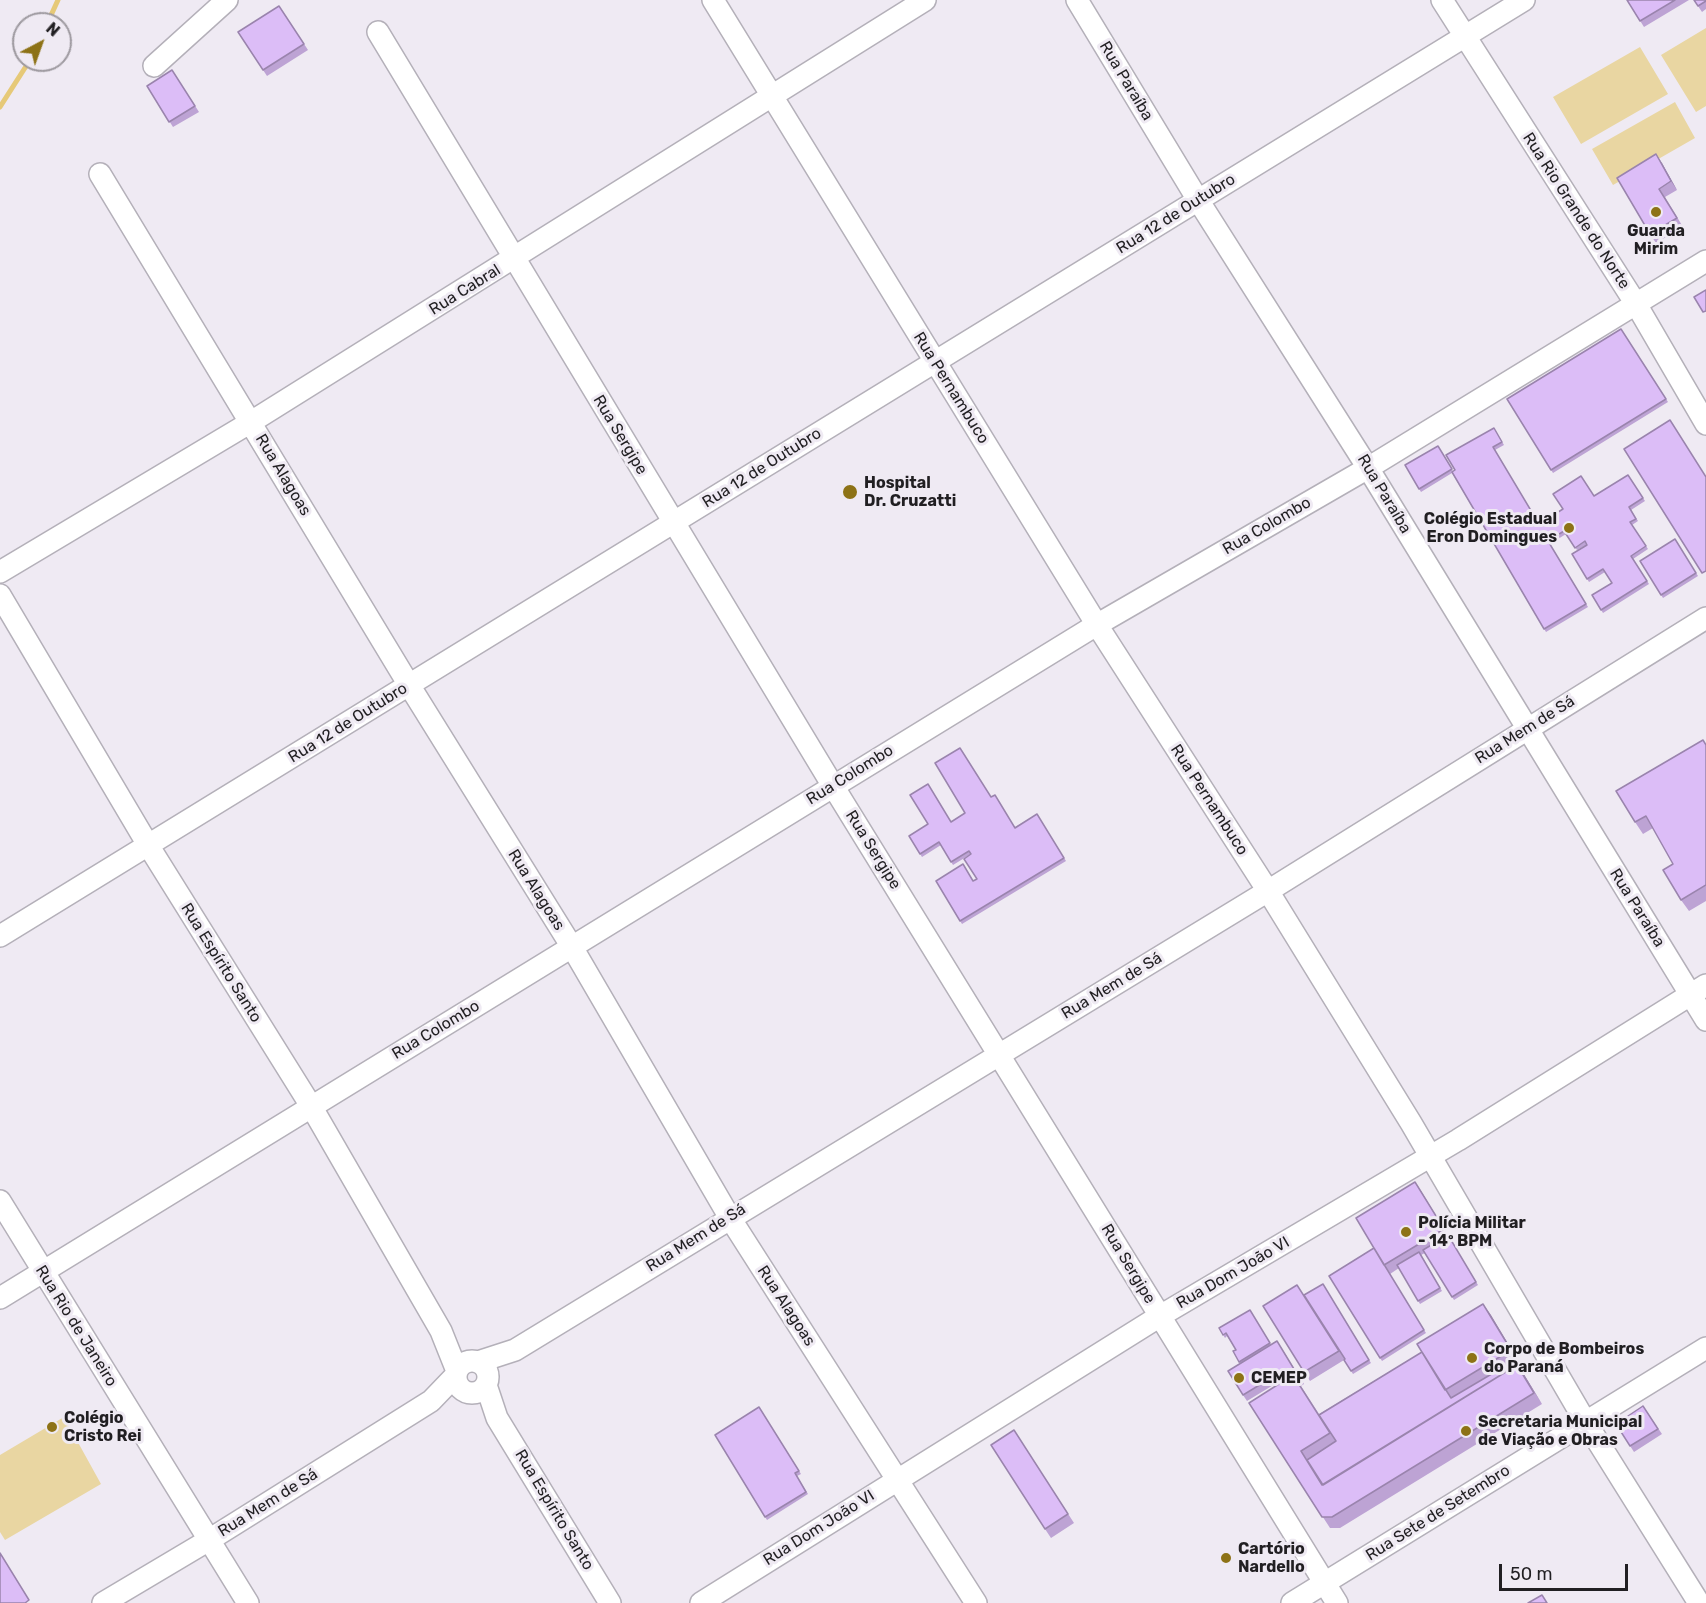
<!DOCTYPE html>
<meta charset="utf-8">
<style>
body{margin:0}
#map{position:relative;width:1706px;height:1603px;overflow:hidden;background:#efeaf3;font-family:Rubik,sans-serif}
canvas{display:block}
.north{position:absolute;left:12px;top:12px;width:60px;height:60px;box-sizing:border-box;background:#efeaf3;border:2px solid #9d999f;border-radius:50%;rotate:41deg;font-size:16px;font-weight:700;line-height:24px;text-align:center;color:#211f22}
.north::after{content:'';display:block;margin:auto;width:21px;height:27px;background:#8d7216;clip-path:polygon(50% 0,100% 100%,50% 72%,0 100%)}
.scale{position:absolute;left:1499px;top:1564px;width:129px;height:27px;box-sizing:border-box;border:3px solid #211f22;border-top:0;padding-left:8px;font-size:18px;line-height:21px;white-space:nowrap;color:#211f22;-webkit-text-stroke:4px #efeaf3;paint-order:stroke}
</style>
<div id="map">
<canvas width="1706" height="1603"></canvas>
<div class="north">N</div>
<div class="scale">50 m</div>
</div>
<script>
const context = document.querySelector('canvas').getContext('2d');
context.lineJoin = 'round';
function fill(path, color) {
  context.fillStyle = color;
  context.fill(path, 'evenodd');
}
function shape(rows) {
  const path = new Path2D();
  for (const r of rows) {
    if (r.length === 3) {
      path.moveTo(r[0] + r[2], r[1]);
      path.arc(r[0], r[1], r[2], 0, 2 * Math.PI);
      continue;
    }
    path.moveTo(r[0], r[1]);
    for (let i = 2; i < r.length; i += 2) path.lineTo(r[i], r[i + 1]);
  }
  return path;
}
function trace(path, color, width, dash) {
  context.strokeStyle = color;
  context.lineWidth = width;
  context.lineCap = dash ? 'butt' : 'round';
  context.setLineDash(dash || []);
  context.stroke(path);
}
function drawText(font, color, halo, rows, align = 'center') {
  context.font = font + ' Rubik,sans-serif';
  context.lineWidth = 6;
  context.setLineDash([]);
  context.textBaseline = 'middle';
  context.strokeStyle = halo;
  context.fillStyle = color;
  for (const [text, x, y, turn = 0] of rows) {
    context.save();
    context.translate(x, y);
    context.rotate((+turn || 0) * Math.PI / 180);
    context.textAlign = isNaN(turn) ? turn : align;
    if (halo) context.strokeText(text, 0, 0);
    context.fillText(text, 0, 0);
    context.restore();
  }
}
fill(shape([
 [1706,28,1706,106,1696,112,1661,55],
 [1640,47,1668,94,1581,144,1553,97],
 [1675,102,1695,138,1613,185,1592,149],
 [64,1417,101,1484,5,1540,0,1532,0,1455]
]), '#e9d6a2');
trace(shape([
 [47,24,58,0],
 [0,107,30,60]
]), '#e6c978', 5);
const minor = shape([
 [713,0,1097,625,1268,891,1411,1123,1585,1421,1699,1603],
 [1077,0,1198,200,1368,468,1706,1020],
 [1442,0,1636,304,1706,424],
 [378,32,833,786,1337,1603],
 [154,66,227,0],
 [100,174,409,685,572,947,730,1218,976,1603],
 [0,572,251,422,925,0],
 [0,595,148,845,311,1106,441,1331,457,1371],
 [0,936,1524,0],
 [0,1201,248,1603],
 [0,1298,1093,627,1368,468,1706,261],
 [472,1377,16],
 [478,1362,515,1350,1268,891,1706,618],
 [486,1385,497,1418,610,1603],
 [103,1603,209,1540,431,1401,456,1375],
 [701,1603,1160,1316,1458,1140,1706,985],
 [1292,1603,1706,1348]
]);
trace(minor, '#b4b0b9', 24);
trace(minor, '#fff', 21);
fill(shape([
 [1627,0,1689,0,1644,27],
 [1694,0,1706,0,1706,9,1702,12],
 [279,6,308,50,267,76,238,32],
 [172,70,199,112,173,127,147,86],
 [1662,163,1677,190,1665,197,1683,227,1656,243,1650,234],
 [1621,329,1668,402,1553,473,1507,399],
 [1494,428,1504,445,1495,450,1539,524,1594,496,1628,475,1645,501,1631,510,1638,521,1632,525,1648,549,1633,559,1649,584,1603,613,1592,595,1612,583,1605,572,1589,582,1572,554,1587,545,1577,550,1566,534,1550,544,1588,607,1546,632,1452,473,1421,492,1405,465,1438,446,1453,471],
 [1675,539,1698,576,1663,598,1640,561],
 [1706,745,1706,901,1689,911,1681,900,1673,864,1653,828,1643,834,1635,822],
 [991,797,1015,827,1037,814,1066,861,962,924,936,881,974,881,977,879,971,854,953,865,941,845,922,857,909,836,951,822],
 [1421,1191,1478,1285,1454,1300,1425,1253,1421,1255,1442,1291,1420,1304,1399,1268,1390,1274,1426,1333,1382,1361,1329,1276,1374,1248],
 [1323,1284,1371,1363,1353,1374,1344,1360,1310,1381,1304,1372,1304,1295],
 [1483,1304,1519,1362,1525,1376,1542,1404,1340,1528,1330,1528,1249,1403,1281,1383,1280,1381,1247,1401,1243,1395,1240,1364,1233,1351,1236,1350,1227,1336,1225,1338,1219,1328,1250,1310,1271,1345,1281,1347,1304,1384,1301,1386,1319,1414,1422,1352],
 [1643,1406,1662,1434,1634,1452,1616,1424],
 [759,1407,801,1474,797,1476,808,1494,767,1520,715,1435],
 [1014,1430,1074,1523,1051,1538,1045,1529]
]), '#bda3d4');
fill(shape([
 [1656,154,1662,163,1677,190,1671,181],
 [1415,1182,1421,1191,1478,1285],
 [1483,1304,1491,1315,1519,1362,1511,1350],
 [1517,1359,1525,1376,1542,1404,1517,1365]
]), '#9a84ad');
const building = shape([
 [1627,0,1675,0,1640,21,1627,0],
 [1694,0,1706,0,1706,1,1698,6,1694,0],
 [279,6,304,44,263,70,238,32,279,6],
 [172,70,195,106,169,122,147,86,172,70],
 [1656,154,1671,181,1659,189,1677,218,1650,234,1617,178,1656,154],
 [1706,290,1706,311,1703,312,1694,297,1706,290],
 [1621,329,1666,399,1551,470,1507,399,1621,329],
 [1670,420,1706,477,1706,571,1702,573,1624,449,1670,420],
 [1494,428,1502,442,1493,447,1539,524,1563,509,1553,494,1581,476,1594,496,1628,475,1643,498,1629,507,1636,519,1630,522,1646,546,1631,556,1647,581,1601,610,1592,595,1612,583,1603,569,1587,579,1572,554,1587,545,1585,541,1575,548,1564,531,1548,541,1586,604,1544,629,1452,472,1455,470,1446,455,1494,428],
 [1438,446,1452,469,1419,489,1405,465,1438,446],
 [1675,539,1696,573,1661,595,1640,561,1675,539],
 [1703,740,1706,745,1706,885,1681,900,1663,870,1673,864,1646,816,1635,822,1616,791,1703,740],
 [960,748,991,797,995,795,1015,828,1037,814,1064,858,960,921,936,881,963,864,973,881,977,879,964,859,971,854,969,851,951,862,939,842,920,854,909,836,928,824,910,795,928,784,951,822,965,813,935,763,960,748],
 [1415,1182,1444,1229,1384,1265,1356,1218,1415,1182],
 [1448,1235,1476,1282,1452,1297,1423,1250,1448,1235],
 [1374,1248,1424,1330,1380,1358,1329,1276,1374,1248],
 [1419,1252,1440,1288,1418,1301,1397,1265,1419,1252],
 [1323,1284,1369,1360,1351,1371,1344,1360,1345,1359,1304,1295,1323,1284],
 [1297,1285,1339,1351,1304,1372,1263,1306,1297,1285],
 [1483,1304,1511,1350,1445,1390,1417,1344,1483,1304],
 [1250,1310,1270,1343,1239,1362,1233,1351,1236,1350,1226,1333,1223,1335,1219,1328,1250,1310],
 [1277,1341,1300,1379,1297,1381,1293,1375,1281,1383,1276,1375,1243,1395,1228,1371,1277,1341],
 [1422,1352,1451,1398,1517,1359,1523,1373,1517,1365,1323,1485,1307,1460,1336,1441,1319,1415,1422,1352],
 [1517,1365,1534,1393,1332,1517,1322,1517,1249,1403,1293,1375,1330,1433,1301,1451,1322,1485,1517,1365],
 [1643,1406,1658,1429,1630,1446,1616,1424,1643,1406],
 [759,1407,799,1471,795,1473,806,1492,765,1517,715,1435,759,1407],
 [1014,1430,1068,1514,1045,1529,991,1445,1014,1430],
 [0,1553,29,1600,25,1603,0,1603,0,1553],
 [1542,1595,1547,1603,1528,1603,1542,1595]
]);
fill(building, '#dcbdf7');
trace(building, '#9a84ad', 1.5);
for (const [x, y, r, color] of [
 [1656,212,6,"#8d7216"],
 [850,492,8,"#8d7216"],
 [1569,528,6,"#8d7216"],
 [1406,1232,6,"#8d7216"],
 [1472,1358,6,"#8d7216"],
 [1239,1378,6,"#8d7216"],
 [52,1427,6,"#8d7216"],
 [1466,1431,6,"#8d7216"],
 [1226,1558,6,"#8d7216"]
]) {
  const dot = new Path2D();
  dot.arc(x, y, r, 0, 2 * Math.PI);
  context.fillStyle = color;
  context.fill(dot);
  trace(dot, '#efeaf3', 2);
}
drawText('16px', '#211f22', '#efeaf3', [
 ["Rua Paraíba",1126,81,59],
 ["Rua Rio Grande do Norte",1576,211,57],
 ["Rua 12 de Outubro",1176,214,-32],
 ["Rua Cabral",465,290,-32],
 ["Rua Pernambuco",951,388,58],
 ["Rua Sergipe",620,435,59],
 ["Rua 12 de Outubro",762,468,-32],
 ["Rua Alagoas",283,475,59],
 ["Rua Paraíba",1384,494,59],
 ["Rua Colombo",1267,526,-30],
 ["Rua 12 de Outubro",348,723,-32],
 ["Rua Mem de Sá",1525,730,-32],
 ["Rua Colombo",850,775,-32],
 ["Rua Pernambuco",1209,800,57],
 ["Rua Sergipe",873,850,58],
 ["Rua Alagoas",536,890,58],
 ["Rua Paraíba",1637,908,58],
 ["Rua Espírito Santo",221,963,58],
 ["Rua Mem de Sá",1112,986,-31],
 ["Rua Colombo",436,1030,-31],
 ["Rua Mem de Sá",696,1238,-32],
 ["Rua Sergipe",1128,1264,59],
 ["Rua Dom João VI",1233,1273,-30],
 ["Rua Alagoas",786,1306,57],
 ["Rua Rio de Janeiro",76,1326,58],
 ["Rua Mem de Sá",268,1503,-32],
 ["Rua Espírito Santo",554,1510,59],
 ["Rua Sete de Setembro",1438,1513,-32],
 ["Rua Dom João VI",819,1528,-32]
]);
drawText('bold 16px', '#211f22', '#efeaf3', [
 ["Guarda",1656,231,"center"],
 ["Mirim",1656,249,"center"],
 ["Hospital",864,483],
 ["Dr. Cruzatti",864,501],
 ["Colégio Estadual",1557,519,"right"],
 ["Eron Domingues",1557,537,"right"],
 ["Polícia Militar",1418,1223],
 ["- 14º BPM",1418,1241],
 ["Corpo de Bombeiros",1484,1349],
 ["do Paraná",1484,1367],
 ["CEMEP",1251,1378],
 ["Colégio",64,1418],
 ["Cristo Rei",64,1436],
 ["Secretaria Municipal",1478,1422],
 ["de Viação e Obras",1478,1440],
 ["Cartório",1238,1549],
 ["Nardello",1238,1567]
], 'left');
</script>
